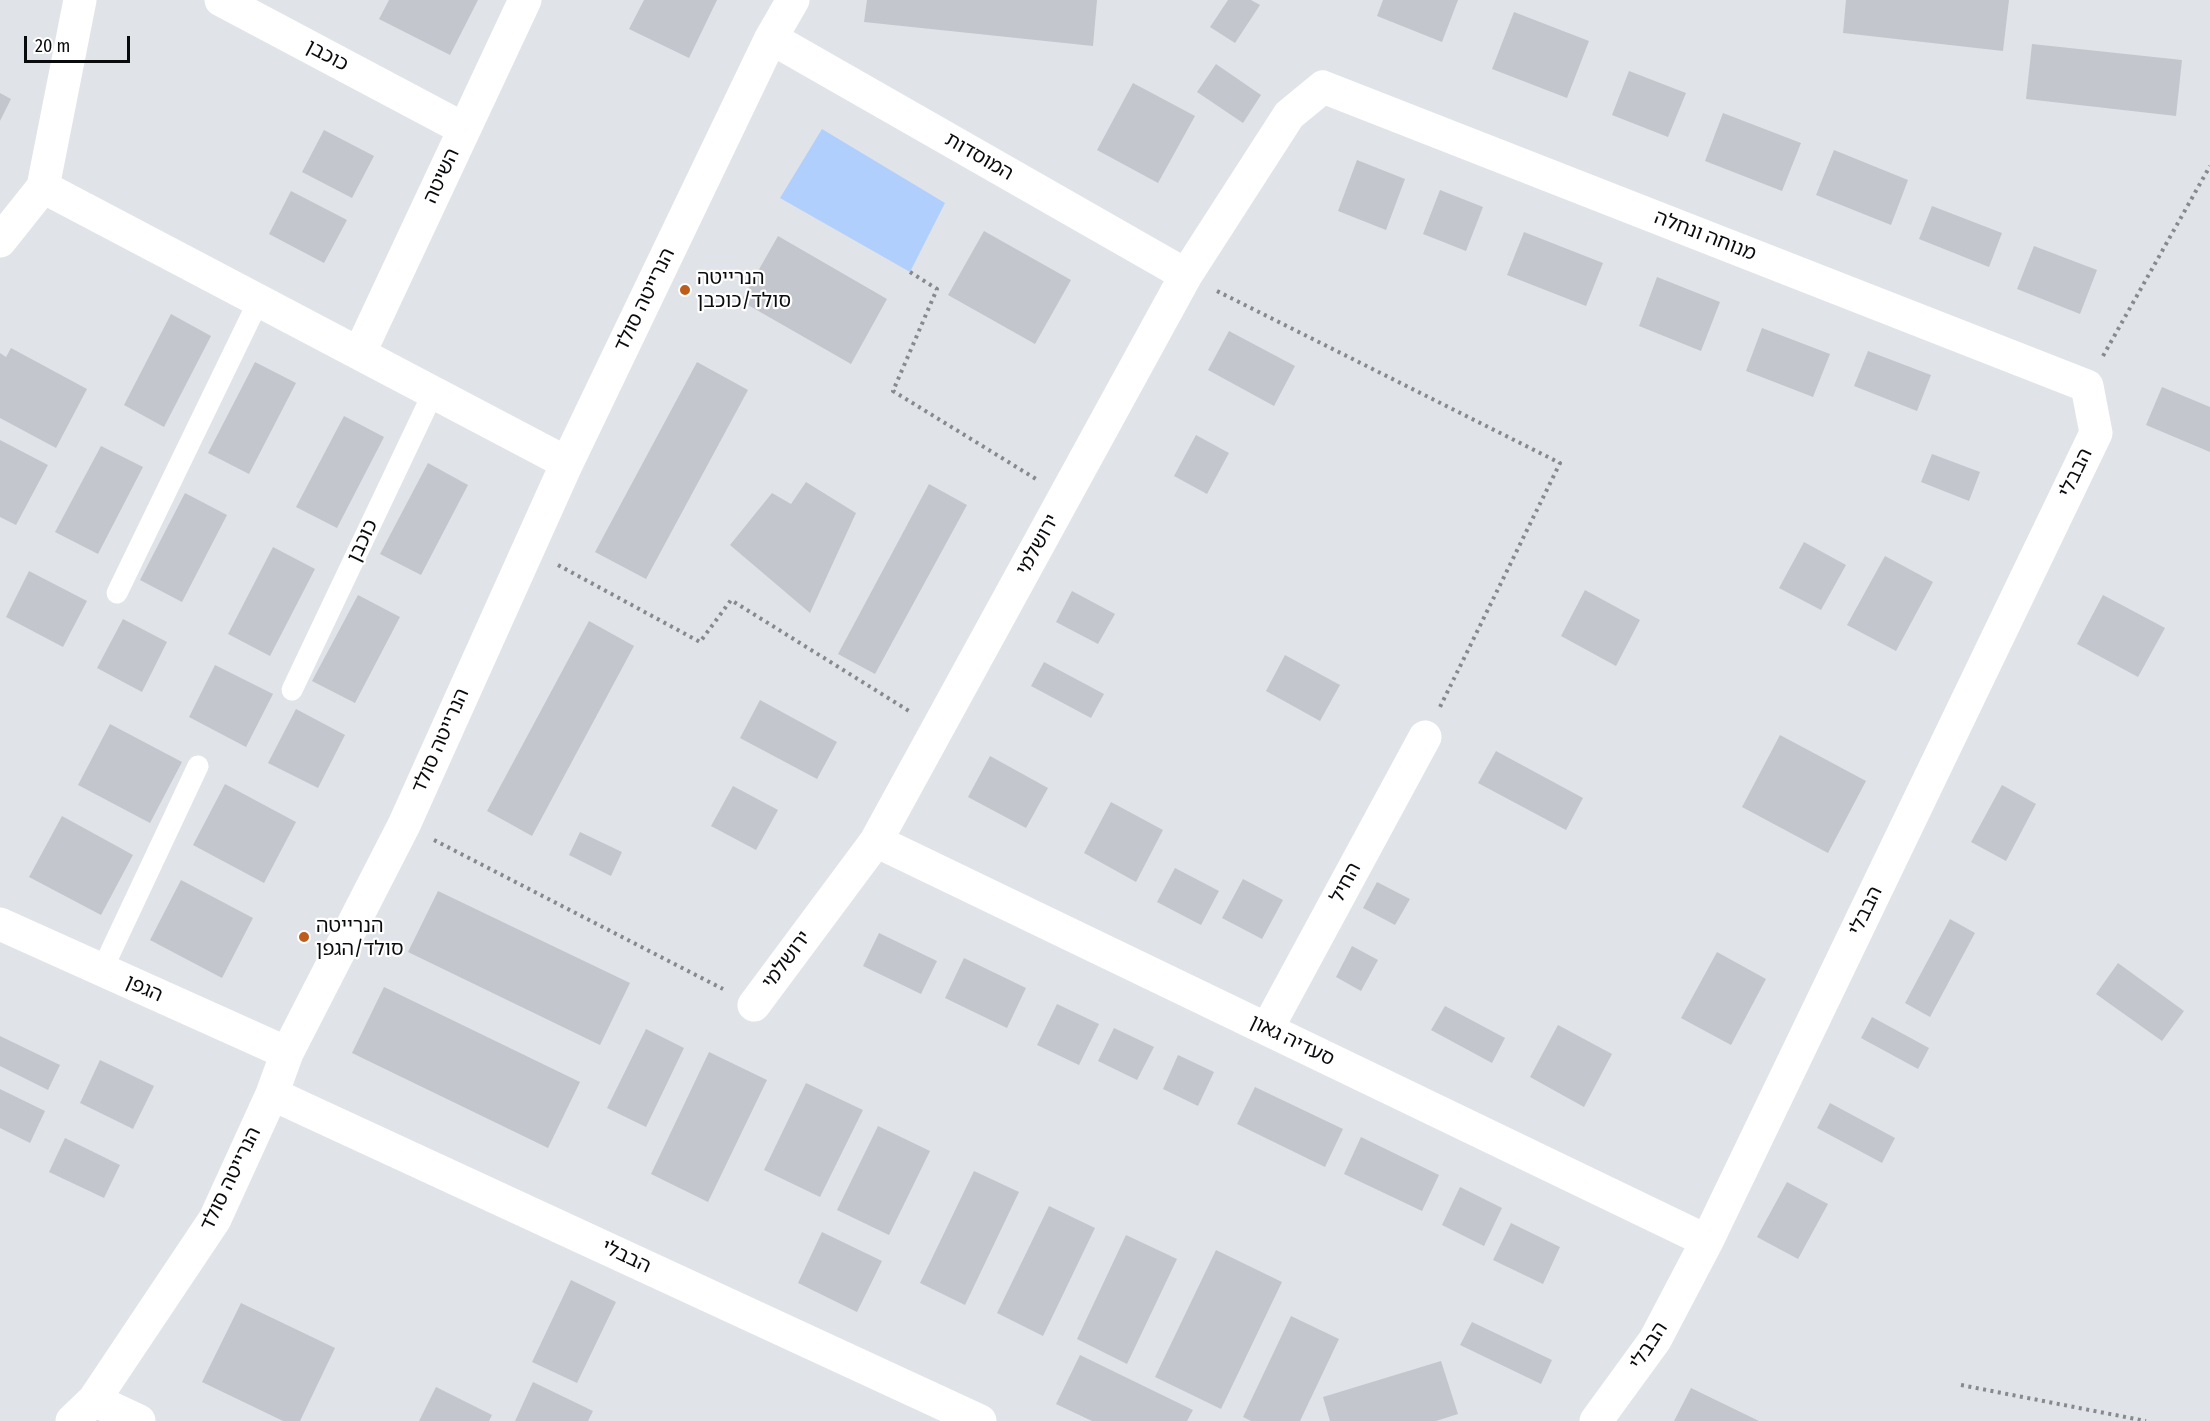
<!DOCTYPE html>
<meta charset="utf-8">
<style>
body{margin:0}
#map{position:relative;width:2210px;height:1421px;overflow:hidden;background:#e0e4e9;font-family:"Fira Sans Condensed",sans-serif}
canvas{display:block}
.scale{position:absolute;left:24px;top:36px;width:106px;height:27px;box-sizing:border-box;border:3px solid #0a0b0d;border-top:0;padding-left:8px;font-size:18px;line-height:21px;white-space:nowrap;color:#0a0b0d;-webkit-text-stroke:4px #fff;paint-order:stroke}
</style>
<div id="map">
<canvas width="2210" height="1421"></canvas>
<div class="scale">20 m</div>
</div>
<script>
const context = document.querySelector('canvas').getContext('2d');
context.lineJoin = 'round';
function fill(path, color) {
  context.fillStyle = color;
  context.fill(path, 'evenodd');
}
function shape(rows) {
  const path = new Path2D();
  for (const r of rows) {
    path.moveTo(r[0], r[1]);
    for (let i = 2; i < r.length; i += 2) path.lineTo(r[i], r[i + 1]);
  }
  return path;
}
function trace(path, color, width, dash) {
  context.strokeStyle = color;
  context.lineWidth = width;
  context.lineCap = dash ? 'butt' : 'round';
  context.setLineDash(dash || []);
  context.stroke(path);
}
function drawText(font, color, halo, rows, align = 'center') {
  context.font = font + ' "Fira Sans Condensed","Noto Sans Hebrew",sans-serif';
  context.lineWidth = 4.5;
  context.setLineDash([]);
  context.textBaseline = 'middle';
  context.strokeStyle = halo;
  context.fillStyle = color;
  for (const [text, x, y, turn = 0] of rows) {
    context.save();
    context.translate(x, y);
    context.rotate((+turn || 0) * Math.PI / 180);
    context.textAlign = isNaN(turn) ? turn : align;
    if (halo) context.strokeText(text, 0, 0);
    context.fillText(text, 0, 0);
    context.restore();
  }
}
fill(shape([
 [822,129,945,203,910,272,780,198]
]), '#b1cffd');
fill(shape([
 [389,0,478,0,450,55,379,19],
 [644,0,717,0,689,58,629,29],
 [867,0,1097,0,1093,46,864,22],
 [1228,0,1251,0,1260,5,1235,43,1210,27],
 [1383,0,1458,0,1442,42,1377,16],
 [1846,0,2009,0,2003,51,1843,33],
 [1514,12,1589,41,1567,98,1492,69],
 [2032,44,2182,60,2176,116,2026,99],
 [1216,64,1261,95,1243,123,1197,92],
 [1629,71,1686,93,1668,137,1612,115],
 [1133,83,1195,116,1158,183,1097,150],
 [0,93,11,99,0,121],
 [1723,113,1801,143,1782,191,1705,161],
 [324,130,374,156,352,198,302,172],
 [1834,150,1908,180,1891,225,1816,195],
 [1357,160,1405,179,1386,230,1338,211],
 [1440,190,1483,207,1466,251,1423,234],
 [291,191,347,220,324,263,269,234],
 [1932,206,2002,233,1989,267,1919,239],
 [984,231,1071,280,1035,344,948,295],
 [1524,232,1603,263,1586,306,1507,275],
 [778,236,887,299,851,364,741,301],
 [2034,246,2097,270,2080,314,2017,289],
 [1657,277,1720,302,1701,351,1639,326],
 [171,314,211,336,164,427,124,405],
 [1762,328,1830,354,1813,397,1746,371],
 [1229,331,1295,366,1274,406,1208,370],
 [11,348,87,389,56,448,0,418,0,353,6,357],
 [1868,351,1931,375,1917,411,1854,386],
 [255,362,296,383,249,474,208,453],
 [697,362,748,390,646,579,595,552],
 [2162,387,2210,407,2210,452,2146,425],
 [344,416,384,437,337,528,296,507],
 [1196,435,1229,453,1207,494,1174,476],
 [0,440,48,465,16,525,0,517],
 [101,446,143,467,98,554,55,532],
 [1932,454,1980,472,1969,501,1921,482],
 [428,463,468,485,421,575,380,554],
 [806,482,856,513,810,613,730,545,772,493,791,504],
 [929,484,967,505,875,674,838,654],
 [185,493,227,515,182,602,140,580],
 [1804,542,1846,565,1821,610,1779,588],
 [273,547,315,569,270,656,228,634],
 [1885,556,1933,582,1896,651,1847,625],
 [29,571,87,601,63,647,6,617],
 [1585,590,1640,620,1616,666,1561,636],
 [1072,591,1115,614,1098,644,1056,622],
 [358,595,400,617,355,703,312,681],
 [2103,595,2165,628,2138,677,2077,644],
 [123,619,167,642,142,692,97,668],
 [589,621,634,646,532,836,487,811],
 [1285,655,1340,685,1320,721,1266,691],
 [1044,662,1104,694,1091,718,1031,686],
 [215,665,273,694,246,747,189,717],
 [760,700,837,742,817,779,740,738],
 [296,709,345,735,318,788,268,763],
 [110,724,182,762,150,823,78,785],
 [1780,735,1866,781,1828,853,1742,807],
 [1496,751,1583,798,1566,830,1478,783],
 [990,756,1048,788,1026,828,968,797],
 [225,784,296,822,264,883,193,845],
 [2002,785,2036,804,2006,861,1971,842],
 [733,786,778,810,756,850,711,826],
 [1111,802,1163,830,1136,882,1084,853],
 [62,816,133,855,101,915,29,877],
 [580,832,622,852,611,876,569,855],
 [1175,868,1219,891,1201,925,1157,902],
 [1243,879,1283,900,1262,939,1222,918],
 [181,880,253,918,222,978,150,940],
 [1377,882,1410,899,1395,925,1363,908],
 [438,891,630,983,600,1045,408,952],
 [1950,919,1975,933,1930,1017,1905,1003],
 [879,933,937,961,921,994,863,966],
 [1352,946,1378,960,1361,991,1336,977],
 [1717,952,1766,979,1731,1045,1681,1018],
 [964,958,1026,988,1007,1028,945,998],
 [2118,963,2184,1011,2162,1041,2096,994],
 [384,987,580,1082,548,1148,352,1053],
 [1057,1004,1099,1024,1079,1065,1037,1045],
 [1445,1006,1505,1038,1492,1063,1431,1030],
 [1872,1017,1929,1048,1918,1069,1861,1038],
 [1558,1025,1612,1054,1584,1107,1530,1077],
 [1114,1028,1154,1047,1137,1080,1098,1061],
 [646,1029,684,1048,646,1127,607,1108],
 [0,1036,60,1065,48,1090,0,1066],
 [709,1052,767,1080,708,1202,651,1174],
 [1178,1055,1214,1072,1198,1106,1163,1089],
 [100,1060,154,1086,133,1129,80,1103],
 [806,1083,863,1110,820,1197,764,1170],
 [1255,1087,1343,1129,1325,1167,1237,1124],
 [0,1089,45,1111,30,1143,0,1128],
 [1830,1103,1895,1138,1882,1163,1817,1128],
 [878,1126,930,1151,889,1235,837,1210],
 [1361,1137,1439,1175,1422,1211,1344,1174],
 [65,1138,120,1165,104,1198,49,1172],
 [974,1171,1019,1192,965,1305,920,1283],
 [1787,1182,1828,1204,1798,1259,1757,1237],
 [1460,1187,1502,1208,1484,1246,1442,1225],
 [1049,1206,1095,1228,1043,1336,997,1313],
 [1511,1223,1560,1247,1543,1284,1493,1260],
 [822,1232,882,1261,857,1312,798,1283],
 [1126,1235,1177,1259,1127,1364,1077,1339],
 [1216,1250,1282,1282,1221,1409,1155,1377],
 [571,1280,616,1302,577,1383,532,1362],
 [241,1303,335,1348,300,1421,283,1421,202,1382],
 [1291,1316,1339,1339,1300,1421,1251,1421,1243,1417],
 [1472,1322,1552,1360,1541,1384,1460,1345],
 [1080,1355,1193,1410,1187,1421,1092,1421,1056,1404],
 [1441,1361,1458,1414,1436,1421,1330,1421,1323,1397],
 [533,1382,593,1411,588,1421,515,1421],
 [436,1387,492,1415,489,1421,419,1421],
 [1691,1388,1759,1421,1674,1421]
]), '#c3c6cc');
trace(shape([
 [910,272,937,289,893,391,1036,479],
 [1217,291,1560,463,1440,707],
 [2103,356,2210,166],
 [558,565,700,642,731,600,909,711],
 [434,840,723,989],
 [1961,1385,2146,1421]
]), '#86898d', 4, [3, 4.5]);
trace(shape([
 [117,593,259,300],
 [292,690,434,391],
 [102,970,198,766]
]), '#fff', 21);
trace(shape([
 [221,0,464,129],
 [771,38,1186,275],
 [43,187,567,463],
 [0,241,43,187,80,0],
 [360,352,525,0],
 [876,841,1707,1241],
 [0,924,287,1053],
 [754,1005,876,841,1186,275,1289,115,1323,87,2087,386,2096,433,1707,1241,1655,1340,1596,1421],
 [1267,1029,1425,737],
 [272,1094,980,1421],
 [94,1400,139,1421],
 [72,1421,94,1400,215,1219,272,1094,287,1053,404,825,567,463,771,38,793,0]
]), '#fff', 33);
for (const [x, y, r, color] of [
 [685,290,6,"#bd5c1b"],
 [304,937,6,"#bd5c1b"]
]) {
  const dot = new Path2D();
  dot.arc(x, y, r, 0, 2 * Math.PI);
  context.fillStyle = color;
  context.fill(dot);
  trace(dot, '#fff', 2);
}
drawText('20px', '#0a0b0d', '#fff', [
 ["כוכבן",327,56,28],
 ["המוסדות",979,157,30],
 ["השיטה",442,176,-65],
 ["מנוחה ונחלה",1705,236,21],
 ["הנרייטה סולד",645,300,-64],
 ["הבבלי",2076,473,-64],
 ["כוכבן",363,541,-65],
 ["ירושלמי",1038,545,-61],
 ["הנרייטה סולד",441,741,-66],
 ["החיל",1346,883,-62],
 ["הבבלי",1866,911,-64],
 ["ירושלמי",787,960,-53],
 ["הגפן",144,989,24],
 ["סעדיה גאון",1292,1041,26],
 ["הנרייטה סולד",231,1179,-64],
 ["הבבלי",626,1257,25],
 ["הבבלי",1649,1346,-57]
]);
drawText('20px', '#0a0b0d', '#fff', [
 ["הנרייטה",697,278],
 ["סולד/כוכבן",697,301],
 ["הנרייטה",316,926],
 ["סולד/הגפן",316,949]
], 'left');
</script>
